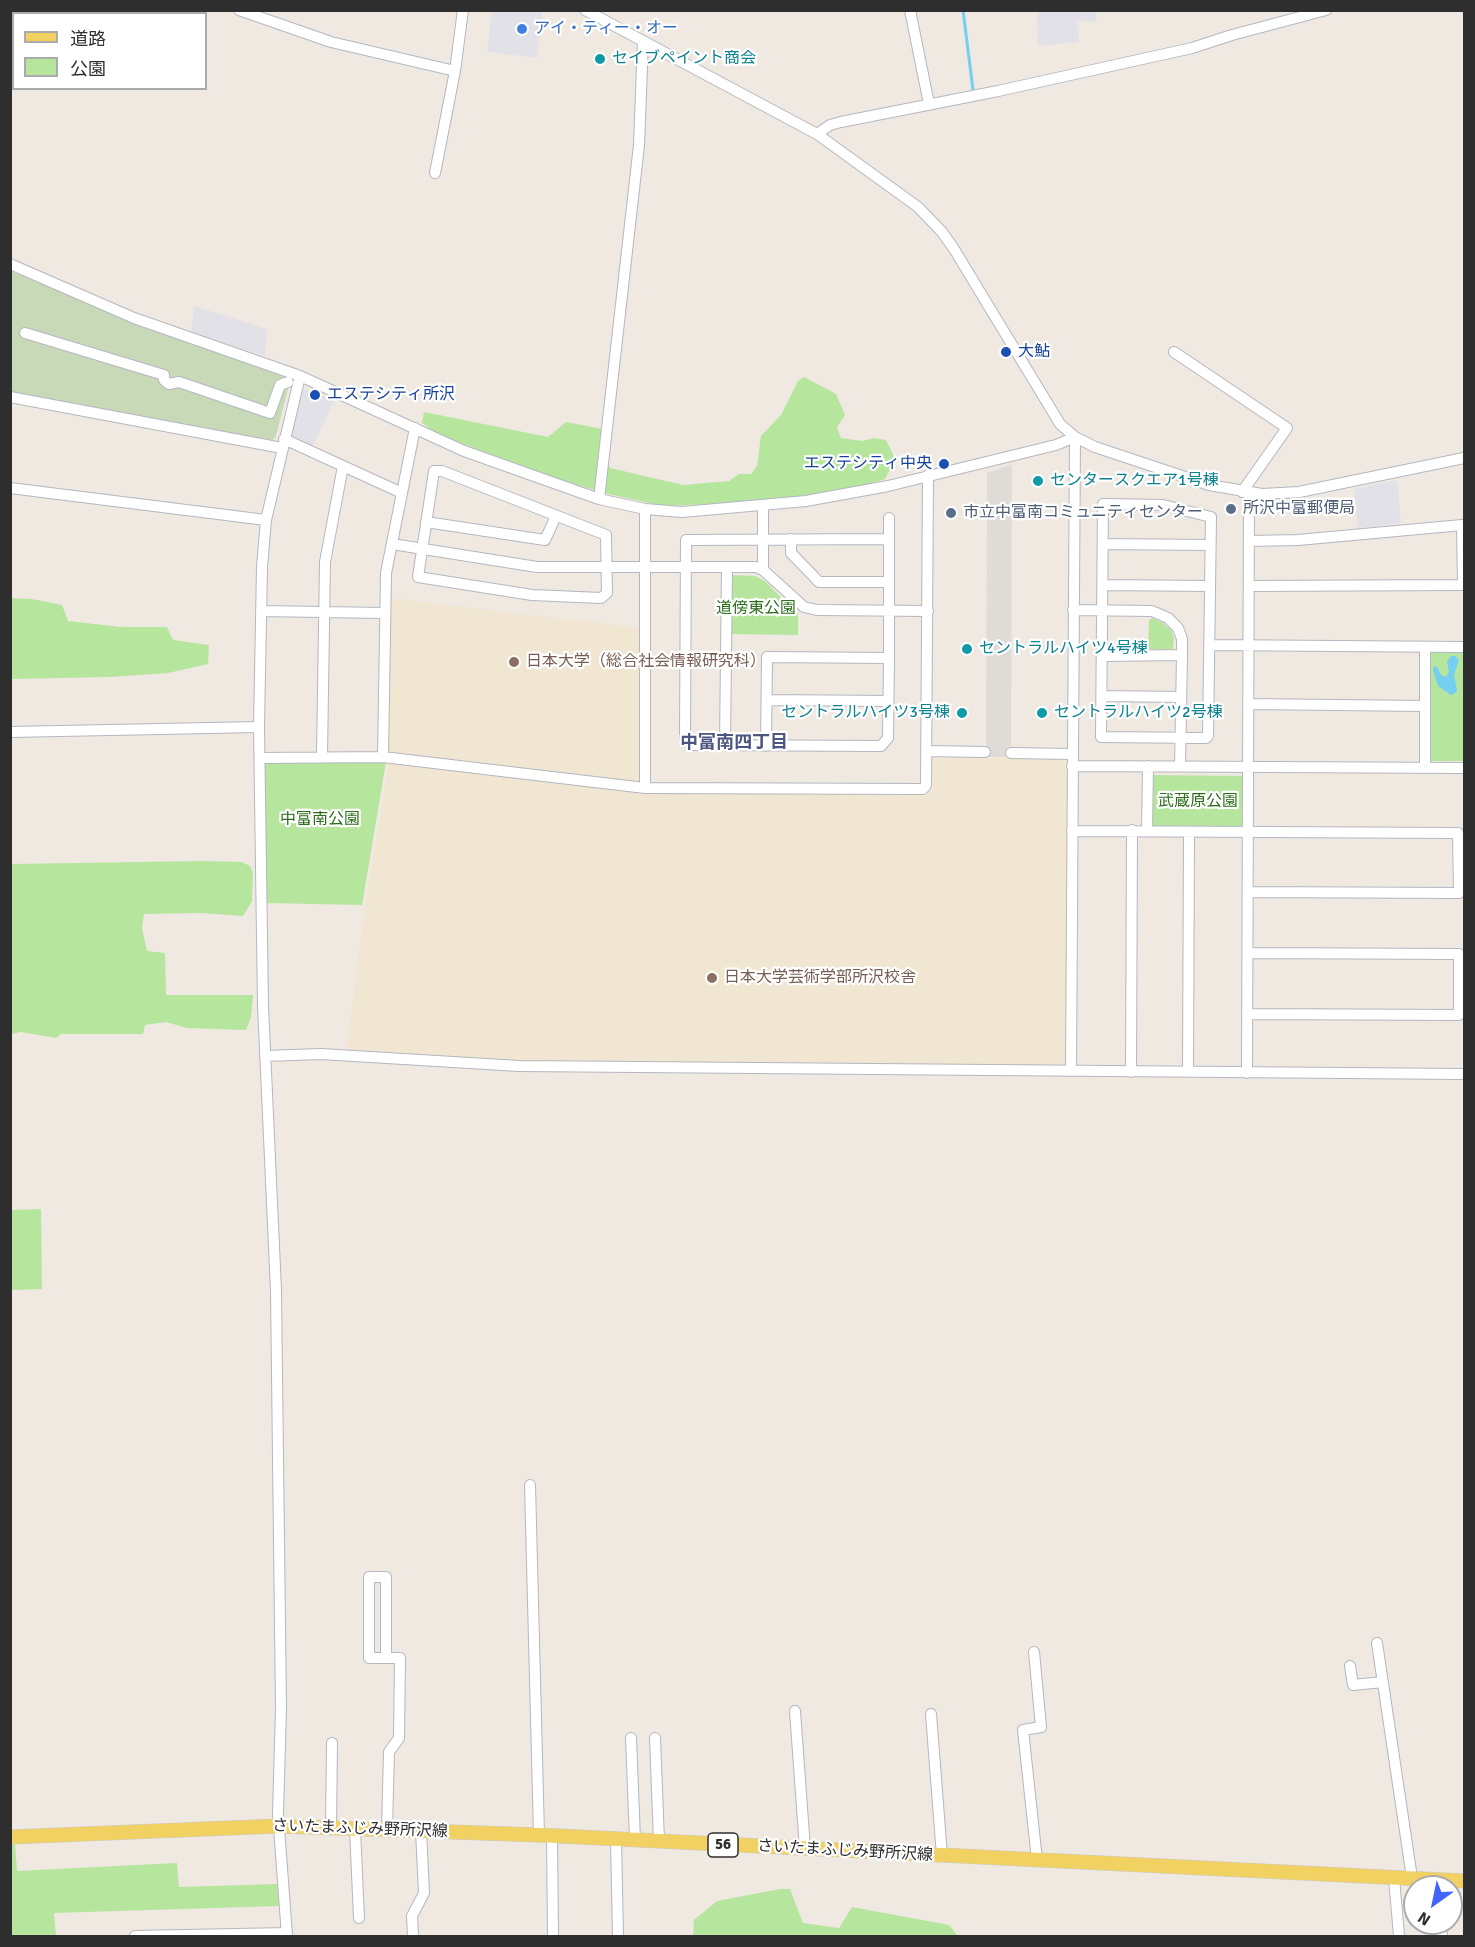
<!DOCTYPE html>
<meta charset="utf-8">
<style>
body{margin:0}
#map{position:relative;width:1475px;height:1947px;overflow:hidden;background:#efe9e1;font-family:Signika,"Noto Sans JP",sans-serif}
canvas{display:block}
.frame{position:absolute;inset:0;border:12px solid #2e2e2e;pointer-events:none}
.legend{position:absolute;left:12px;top:12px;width:195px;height:78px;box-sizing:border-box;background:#fff;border:2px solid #ababab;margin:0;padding:8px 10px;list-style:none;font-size:18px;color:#2e2e2e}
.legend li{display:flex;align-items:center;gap:12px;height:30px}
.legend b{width:30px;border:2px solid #ababab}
.north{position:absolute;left:1403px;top:1875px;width:60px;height:60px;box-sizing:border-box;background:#fff;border:2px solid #ababab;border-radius:50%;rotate:213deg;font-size:16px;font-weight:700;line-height:24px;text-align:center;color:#2e2e2e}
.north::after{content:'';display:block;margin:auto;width:21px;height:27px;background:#4264fb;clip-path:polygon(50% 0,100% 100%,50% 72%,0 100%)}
</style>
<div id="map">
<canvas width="1475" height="1947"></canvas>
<div class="frame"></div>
<ul class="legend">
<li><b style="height:8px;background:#f2d163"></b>道路</li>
<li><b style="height:16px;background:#b6e59e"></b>公園</li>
</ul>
<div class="north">N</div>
</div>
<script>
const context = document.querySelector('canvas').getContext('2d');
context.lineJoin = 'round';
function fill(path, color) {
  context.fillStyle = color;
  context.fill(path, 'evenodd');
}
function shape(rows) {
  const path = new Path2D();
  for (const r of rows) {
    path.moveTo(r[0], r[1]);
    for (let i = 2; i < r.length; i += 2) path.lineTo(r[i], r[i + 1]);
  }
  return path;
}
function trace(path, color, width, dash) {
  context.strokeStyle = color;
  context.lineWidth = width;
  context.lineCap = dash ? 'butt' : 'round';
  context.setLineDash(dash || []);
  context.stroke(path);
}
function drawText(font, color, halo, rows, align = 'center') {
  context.font = font + ' Signika,"Noto Sans JP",sans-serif';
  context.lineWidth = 4.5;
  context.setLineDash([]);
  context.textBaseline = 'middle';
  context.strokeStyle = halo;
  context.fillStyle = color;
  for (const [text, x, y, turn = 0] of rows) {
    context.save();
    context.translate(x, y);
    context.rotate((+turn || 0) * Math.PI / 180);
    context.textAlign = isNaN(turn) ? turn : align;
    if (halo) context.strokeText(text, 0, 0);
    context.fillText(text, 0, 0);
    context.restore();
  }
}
fill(shape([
 [492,10,543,11,537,58,487,52],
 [1037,11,1095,11,1097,22,1077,21,1079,42,1038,46],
 [194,306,267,329,265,356,191,332],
 [306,389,334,401,312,448,293,439,291,436,303,391],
 [1397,480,1401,523,1358,528,1354,489]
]), '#e3e1e8');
fill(shape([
 [388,598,641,628,642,781,638,784,389,754,387,751],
 [932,758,1065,758,1065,774,1068,777,1066,1068,525,1062,346,1051,365,906,389,763,644,793,932,795]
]), '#f0e6d1');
fill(shape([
 [804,377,836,394,845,415,837,427,841,438,863,441,874,438,886,440,893,454,894,462,885,479,852,490,752,502,664,506,608,494,555,478,466,445,436,433,422,423,424,412,548,437,566,422,602,429,599,456,610,468,683,485,729,481,739,474,751,474,757,466,761,436,781,415,798,381],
 [731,575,755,576,765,581,798,615,798,635,730,634],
 [10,598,32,599,62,605,68,621,121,627,167,627,173,640,209,645,208,664,168,673,109,677,11,679],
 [1152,618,1163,623,1171,630,1174,638,1173,649,1148,649,1149,620],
 [1431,650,1464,651,1464,761,1428,761,1428,654],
 [265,761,386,762,362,905,265,903,263,764],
 [1150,775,1245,776,1243,829,1152,827,1150,825],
 [203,861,242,862,250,866,253,872,252,901,243,916,202,913,144,914,142,928,147,951,165,953,166,995,253,995,251,1017,246,1030,187,1028,166,1022,145,1025,143,1034,61,1034,56,1038,21,1032,11,1034,11,864],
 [41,1209,42,1289,11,1290,11,1210],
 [11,1844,15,1844,17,1871,177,1863,179,1887,277,1884,279,1906,54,1913,56,1936,11,1936],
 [780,1889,790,1889,803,1923,839,1928,852,1907,949,1925,958,1936,693,1936,694,1920,717,1901]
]), '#b6e59e');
fill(shape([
 [10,271,286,377,289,385,276,436,273,440,158,421,11,394]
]), '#c8d9b8');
fill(shape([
 [1012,464,1011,755,1009,757,986,757,987,473]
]), '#dfdcd8');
fill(shape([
 [1451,656,1455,656,1459,660,1454,675,1457,690,1455,693,1451,695,1438,686,1433,670,1434,666,1437,667,1441,675,1446,677,1449,672,1447,662]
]), '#75cff0');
trace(shape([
 [963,10,973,90]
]), '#75cff0', 3);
const minor = shape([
 [239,10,331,42,455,71],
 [585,10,817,134,918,207,942,232,954,249,1060,424,1075,437,1095,447,1209,485,1262,494,1299,492,1464,458],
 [910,10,929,104],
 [817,134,830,125,841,122,998,91,1192,48,1232,35,1326,10],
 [435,173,455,71,463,10],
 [10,264,134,318,300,376,464,451,599,499,645,509,682,512,806,501,888,486,1056,445,1075,437],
 [25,333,164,375,164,380,169,384,179,382,270,413,280,385,288,382],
 [1174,352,1287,428,1242,492],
 [10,397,282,448],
 [284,439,402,493],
 [434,471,442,471,606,535,607,593,601,598,532,595,418,577,434,471],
 [10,488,266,520],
 [599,499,639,145,643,41],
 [1103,504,1163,505,1211,517,1208,736,1206,738,1101,737,1103,504],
 [763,506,763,570,804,607,817,610,928,611],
 [645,509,645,788],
 [889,518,889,658,888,738,881,746,691,745,685,738,686,540,889,539],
 [426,522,545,540,556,516],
 [791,539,791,553,819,582,889,582],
 [1249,541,1298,540,1462,525,1463,585,1249,586],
 [392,544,537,567,756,567,763,570],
 [1103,544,1210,545],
 [1103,585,1210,586],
 [1073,610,1152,611,1168,618,1178,628,1182,639,1182,655,1180,766],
 [261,611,384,613],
 [1209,645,1464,647],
 [1103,656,1182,655],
 [1103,696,1181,697],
 [767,700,888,701],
 [1248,704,1425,706],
 [10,732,259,727],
 [725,745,727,567],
 [766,746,767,657,889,658],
 [927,751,985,752],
 [1011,753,1072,754],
 [322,756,325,562,343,466],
 [383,757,386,573,415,428],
 [260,758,383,757,645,788,923,789,926,785,928,475],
 [1072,766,1464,768],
 [1425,768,1425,647],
 [1147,830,1148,766],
 [1072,831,1458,833,1459,893,1248,892],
 [1247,1014,1459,1015,1459,954,1248,953],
 [265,1056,321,1054,519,1066,1464,1074],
 [1071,1071,1075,437],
 [1131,1072,1132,830],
 [1188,1072,1189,832],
 [1247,1073,1249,493],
 [530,1485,539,1835],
 [1377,1643,1412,1878],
 [1034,1652,1041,1727,1023,1730,1037,1860],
 [386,1658,386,1577,369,1577,369,1658,400,1658,399,1738,389,1752,387,1829],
 [1350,1666,1353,1685,1383,1682],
 [795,1711,805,1849],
 [931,1714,942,1856],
 [631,1738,635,1840],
 [655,1738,659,1841],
 [331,1828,332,1743],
 [355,1829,359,1918],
 [552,1836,553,1936],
 [616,1839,618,1936],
 [1394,1878,1399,1936],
 [1440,1923,1442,1936],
 [135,1936,287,1933],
 [287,1936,278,1814,281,1708,276,1290,263,1006,259,727,262,567,266,520,300,376],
 [413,1936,412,1916,424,1893,421,1831]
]);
const major = shape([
 [10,1837,279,1826,539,1835,1464,1881]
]);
trace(minor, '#b4b7c1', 12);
trace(major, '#c9c9c9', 15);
trace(minor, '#fff', 10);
trace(major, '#f2d163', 14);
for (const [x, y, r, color] of [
 [522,29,6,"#3f7fe0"],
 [600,59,6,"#0f9aa8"],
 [1006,352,6,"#1a4fb4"],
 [315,395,6,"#1a4fb4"],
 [944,464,6,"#1a4fb4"],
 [1038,481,6,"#0f9aa8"],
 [1231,509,6,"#5c6f8a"],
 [951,513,6,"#5c6f8a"],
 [967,649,6,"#0f9aa8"],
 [514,662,6,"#8d6e63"],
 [962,713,6,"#0f9aa8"],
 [1042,713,6,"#0f9aa8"],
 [712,978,6,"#8d6e63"]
]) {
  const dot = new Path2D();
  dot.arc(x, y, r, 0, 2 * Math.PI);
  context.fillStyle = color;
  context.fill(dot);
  trace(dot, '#fff', 2);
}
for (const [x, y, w] of [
 [723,1845,30]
]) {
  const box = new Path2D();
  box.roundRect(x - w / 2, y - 12, w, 24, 4.5);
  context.fillStyle = '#fff';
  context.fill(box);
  trace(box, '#2e2e2e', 1.5);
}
drawText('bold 15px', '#2e2e2e', null, [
 ["56",723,1845]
]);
drawText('16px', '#366cbe', '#fff', [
 ["アイ・ティー・オー",534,29]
], 'left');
drawText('16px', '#0d838f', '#fff', [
 ["セイブペイント商会",612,59],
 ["センタースクエア1号棟",1050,481],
 ["セントラルハイツ4号棟",979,649],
 ["セントラルハイツ3号棟",950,713,"right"],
 ["セントラルハイツ2号棟",1054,713]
], 'left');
drawText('16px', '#164399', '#fff', [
 ["大鮎",1018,352],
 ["エステシティ所沢",327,395],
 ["エステシティ中央",932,464,"right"]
], 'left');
drawText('16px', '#4e5e75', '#fff', [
 ["所沢中富郵便局",1243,509],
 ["市立中富南コミュニティセンター",963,513]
], 'left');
drawText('16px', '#2c6e1b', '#fff', [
 ["道傍東公園",756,609],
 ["武蔵原公園",1198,802],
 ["中富南公園",320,820]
]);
drawText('16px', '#785e54', '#fff', [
 ["日本大学（総合社会情報研究科）",526,662],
 ["日本大学芸術学部所沢校舎",724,978]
], 'left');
drawText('16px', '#2e2e2e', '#fff', [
 ["さいたまふじみ野所沢線",360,1829,2],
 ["さいたまふじみ野所沢線",845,1851,3]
]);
drawText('bold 18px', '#4d5680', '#fff', [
 ["中富南四丁目",734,743]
]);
</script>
